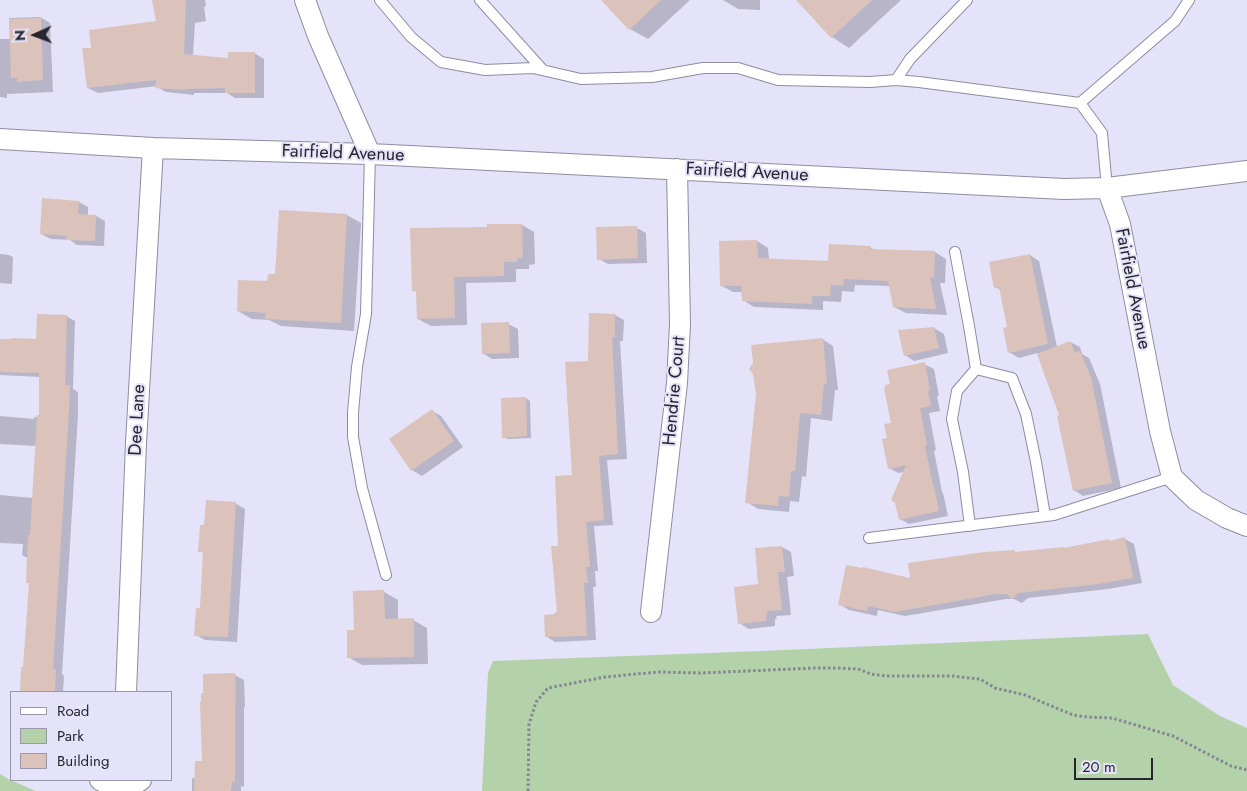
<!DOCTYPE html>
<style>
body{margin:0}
#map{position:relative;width:1247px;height:791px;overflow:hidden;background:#e5e3f9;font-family:Jost,sans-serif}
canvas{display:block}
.legend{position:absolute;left:10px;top:691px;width:162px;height:90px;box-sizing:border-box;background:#e5e3f9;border:1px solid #9997a8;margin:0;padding:6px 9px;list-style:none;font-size:15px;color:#27262e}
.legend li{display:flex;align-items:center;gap:10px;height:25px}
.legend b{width:25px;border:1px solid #9997a8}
.north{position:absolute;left:10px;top:10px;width:50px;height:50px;-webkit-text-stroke:4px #e5e3f9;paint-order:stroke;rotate:268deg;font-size:14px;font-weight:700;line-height:20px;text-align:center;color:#27262e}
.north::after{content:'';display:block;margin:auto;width:18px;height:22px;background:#27262e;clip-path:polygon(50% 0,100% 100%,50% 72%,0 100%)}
.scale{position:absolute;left:1074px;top:758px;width:79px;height:22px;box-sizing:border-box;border:2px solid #27262e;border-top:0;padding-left:6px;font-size:15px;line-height:18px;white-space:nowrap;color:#27262e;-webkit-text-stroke:4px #e5e3f9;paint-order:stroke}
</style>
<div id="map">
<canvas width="1247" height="791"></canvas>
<ul class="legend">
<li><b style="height:6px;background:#fff"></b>Road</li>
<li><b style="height:14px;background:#b4d2aa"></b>Park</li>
<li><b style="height:14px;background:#dbc2bb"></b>Building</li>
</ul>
<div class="north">N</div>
<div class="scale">20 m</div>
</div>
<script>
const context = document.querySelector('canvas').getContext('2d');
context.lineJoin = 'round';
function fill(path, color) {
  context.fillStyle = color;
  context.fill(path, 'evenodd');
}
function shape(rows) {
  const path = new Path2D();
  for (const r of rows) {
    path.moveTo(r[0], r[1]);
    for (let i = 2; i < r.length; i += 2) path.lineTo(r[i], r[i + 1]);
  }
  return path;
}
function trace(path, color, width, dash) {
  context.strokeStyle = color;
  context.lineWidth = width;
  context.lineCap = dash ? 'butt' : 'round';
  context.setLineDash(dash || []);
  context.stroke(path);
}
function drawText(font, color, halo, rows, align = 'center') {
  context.font = font + ' Jost,sans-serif';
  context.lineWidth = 4;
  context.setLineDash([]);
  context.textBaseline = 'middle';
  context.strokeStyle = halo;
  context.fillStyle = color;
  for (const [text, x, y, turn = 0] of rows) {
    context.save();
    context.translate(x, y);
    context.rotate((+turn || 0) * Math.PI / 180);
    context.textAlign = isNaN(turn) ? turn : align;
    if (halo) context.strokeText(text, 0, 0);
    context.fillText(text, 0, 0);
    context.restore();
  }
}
fill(shape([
 [1148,634,1173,685,1220,716,1247,728,1247,791,482,791,488,673,493,661,761,651],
 [0,774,8,779,36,791,0,791]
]), '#b4d2aa');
fill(shape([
 [154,0,205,0,206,6,204,7,206,21,195,23,193,56,229,59,254,53,264,59,264,98,235,98,227,93,194,93,194,95,166,92,157,87,157,86,98,93,88,88,92,49,157,23],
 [603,0,690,0,648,39,630,29],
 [723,0,760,0,760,10,738,9],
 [797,0,901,0,849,48,832,37],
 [40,17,50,23,53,92,7,94,7,98,0,97,0,39,10,39,9,18],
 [43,199,79,202,88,207,88,216,96,216,105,221,104,246,77,245,70,240,51,239,41,234],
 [347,215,361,223,354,331,281,326,269,320,252,319,238,311,268,282],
 [522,225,534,232,535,264,529,265,529,269,516,269,516,282,466,283,467,325,431,326,418,319,418,293,413,290,488,228],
 [637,228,646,233,647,263,608,264,599,259],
 [757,241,768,248,769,259,830,262,870,247,876,251,935,252,946,259,945,283,940,283,947,315,906,313,894,307,890,286,855,285,854,292,842,291,841,302,823,301,823,310,754,307,743,300,743,292,733,292,722,286,721,242],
 [0,254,9,255,13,257,12,284,0,283],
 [1030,255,1039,261,1057,347,1070,342,1080,347,1082,354,1089,358,1100,384,1121,488,1083,496,1074,490,1061,416,1038,353,1019,358,1009,352,1009,328,1001,290,995,287],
 [615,315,624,320,623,341,620,341,627,459,607,460,613,525,594,526,598,571,595,571,596,587,593,587,596,640,555,642,546,636,558,614,559,547,573,476,590,362],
 [66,316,75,321,73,389,78,392,78,415,62,674,64,676,63,692,21,692,23,669,24,669,30,584,27,582,29,559,22,555,23,544,0,543,0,495,33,498,37,446,0,444,0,416,34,419,34,417,40,417,41,377,0,375,0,340,37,340],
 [508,324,518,329,519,358,492,359,483,353],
 [934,328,944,334,948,353,914,361,905,355],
 [822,339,833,346,838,390,835,390,832,421,811,418,806,477,802,476,799,502,790,501,789,512,758,509,747,502],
 [924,364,934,369,939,396,937,396,940,411,929,413,936,450,934,451,942,492,943,493,948,516,909,524,900,519,904,472,898,473,889,468,888,439,893,424,891,385],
 [526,398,530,401,531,438,508,439,503,437],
 [432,411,441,416,463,447,422,476,412,470,391,440],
 [235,503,245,509,237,642,205,640,196,635,201,610,204,553,200,551,206,526],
 [1125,539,1134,544,1142,583,1108,589,1028,598,1022,603,1014,599,1006,599,905,616,878,610,877,616,849,610,839,604,912,579,1014,551,1017,553,1065,549,1109,541,1111,542],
 [782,547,791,552,794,576,787,577,791,615,776,616,777,619,775,619,775,626,749,629,739,623,759,585],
 [354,592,384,592,398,600,398,620,413,620,427,628,428,664,362,665,348,657,355,631],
 [235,675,244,680,245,707,244,707,244,787,241,786,241,791,192,791,192,778,196,779,203,763]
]), '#0003');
fill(shape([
 [152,0,186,0,184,54,228,58,228,52,255,52,255,93,225,93,225,88,185,89,185,90,155,88,156,80,87,88,82,48,91,48,89,30,156,21],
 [601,0,661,0,629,30],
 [796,0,872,0,831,38],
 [41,18,43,80,17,82,17,78,11,78,9,19],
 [42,198,79,201,78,214,96,215,95,241,66,240,67,236,40,234],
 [279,210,347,214,341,323,265,319,266,313,237,311,238,280,267,281,268,274,275,274],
 [487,224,522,224,523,258,517,258,517,262,504,262,504,276,454,277,455,318,417,319,416,291,412,291,410,228,487,227],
 [637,226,638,258,597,260,596,227],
 [757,240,758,258,828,261,829,244,871,246,870,249,935,251,934,277,930,277,936,309,893,307,888,281,844,279,843,286,831,285,830,296,812,296,812,304,742,301,741,286,720,286,719,241],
 [1030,254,1048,344,1008,353,1003,328,1007,327,999,287,994,288,989,262],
 [589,313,615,314,615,337,612,337,618,454,599,456,604,520,586,522,590,567,586,567,588,583,584,583,587,636,545,637,544,615,555,614,555,612,557,612,551,546,558,546,555,476,572,475,565,362,588,361],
 [37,314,67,315,65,385,70,385,69,410,53,669,56,669,55,692,20,692,21,667,23,667,29,583,26,583,28,535,30,535,37,415,39,415,39,373,0,372,0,339,11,339,11,338,36,339],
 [509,322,510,353,482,354,481,323],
 [934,327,939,348,904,356,898,330],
 [823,338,827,384,824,384,821,415,800,413,795,471,791,471,789,497,779,496,778,506,745,503,756,394,753,374,749,369,753,363,751,345],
 [1070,341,1075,353,1080,351,1091,377,1112,483,1073,491,1057,416,1059,415,1037,354],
 [925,362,930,391,928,391,931,406,920,408,927,445,925,446,933,486,934,486,939,511,899,520,895,503,891,500,906,465,888,469,882,439,887,438,884,424,891,423,884,388,885,387,885,385,890,384,887,370],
 [526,397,527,436,502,438,501,398],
 [432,409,454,441,411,471,389,439],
 [206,500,236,502,228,637,194,636,196,608,200,608,203,552,198,552,200,525,204,525],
 [1125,537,1133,578,1098,584,1018,593,1012,599,1007,594,996,594,895,612,868,606,867,611,838,605,846,565,862,568,863,567,910,578,908,563,984,552,1015,550,1015,552,1064,547,1064,548,1109,539,1109,541],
 [782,546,785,572,778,572,782,610,767,611,768,614,766,614,766,621,738,624,734,587,758,584,755,548],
 [384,590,385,619,414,618,414,657,347,658,347,630,354,630,353,591],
 [235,673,236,702,235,702,235,782,232,782,231,791,194,791,195,761,202,761,200,702,201,702,201,693,203,693,203,674]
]), '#dbc2bb');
const service = shape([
 [380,0,411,37,441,62,485,70,533,68,581,79,652,77,703,68,738,68,778,80,870,82,896,80,919,82,1080,103,1102,133,1107,188],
 [480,0,542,69],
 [896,80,910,59,967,0],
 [1080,103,1175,21,1189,0],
 [370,154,366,314,357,367,353,413,353,437,362,488,386,575],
 [955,252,969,326,976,369],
 [970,526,963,472,952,419,957,391,976,369,1012,378,1026,414,1036,462,1045,516],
 [869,538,1054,515,1172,477]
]);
const minor = shape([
 [305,0,318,36,370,154],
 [0,139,153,148,370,154,1064,189,1107,188,1247,171],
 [1107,188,1120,224,1160,431,1172,477,1196,500,1227,518,1247,526],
 [651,612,677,383,680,324,677,169],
 [126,692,136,443,153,148],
 [100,780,116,789,132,786,141,780]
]);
trace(service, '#8e8ca0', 12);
trace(minor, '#8e8ca0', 22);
trace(shape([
 [528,791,529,724,536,702,548,688,605,677,658,672,702,673,814,668,838,668,858,669,871,674,886,676,951,676,980,679,995,688,1025,695,1073,715,1087,717,1112,718,1173,736,1231,766,1247,770]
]), '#868594', 3, [2.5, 2.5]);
trace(service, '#fff', 10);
trace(minor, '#fff', 20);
drawText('18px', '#27262e', '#e5e3f9', [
 ["Fairfield Avenue",343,154,2],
 ["Fairfield Avenue",747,173,3],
 ["Fairfield Avenue",1132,289,79],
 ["Hendrie Court",675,391,-85],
 ["Dee Lane",138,420,-87]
]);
</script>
